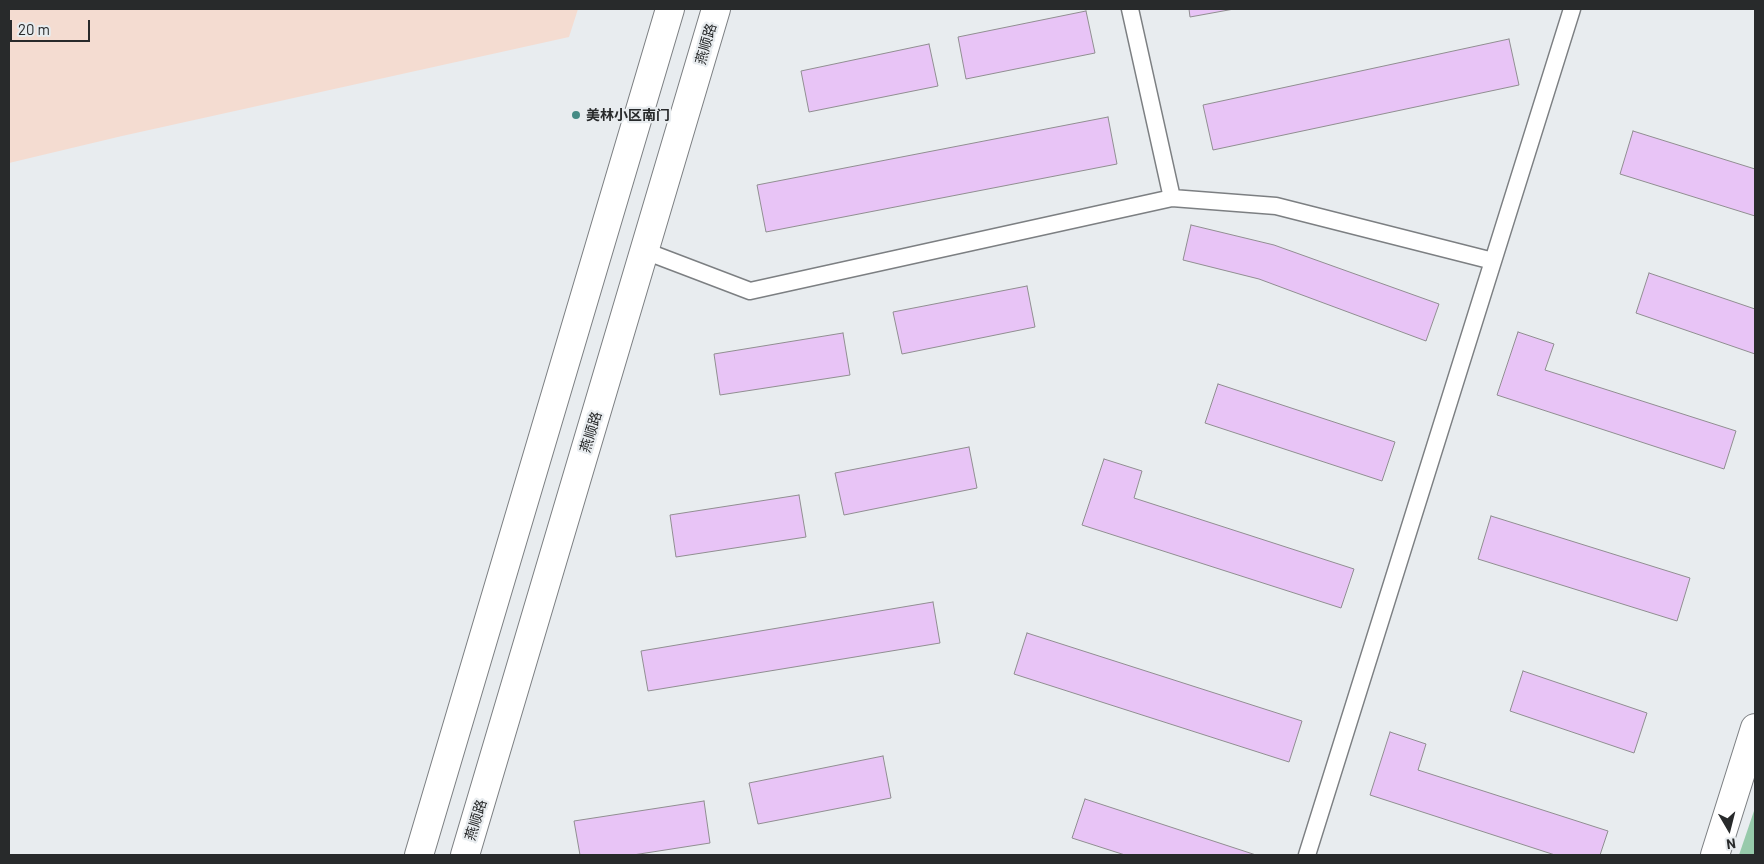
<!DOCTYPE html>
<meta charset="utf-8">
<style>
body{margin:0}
#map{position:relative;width:1764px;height:864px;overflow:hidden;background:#e8ecef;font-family:Barlow,sans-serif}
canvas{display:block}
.frame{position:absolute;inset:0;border:10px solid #282a2b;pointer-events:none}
.north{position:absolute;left:1704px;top:804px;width:50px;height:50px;-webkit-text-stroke:4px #e8ecef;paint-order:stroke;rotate:172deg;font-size:14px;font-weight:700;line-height:20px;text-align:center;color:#282a2b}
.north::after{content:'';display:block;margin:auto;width:18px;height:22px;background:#282a2b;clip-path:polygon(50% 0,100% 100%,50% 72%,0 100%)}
.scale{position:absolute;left:10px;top:20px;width:80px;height:22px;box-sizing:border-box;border:2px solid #282a2b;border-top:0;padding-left:6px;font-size:15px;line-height:18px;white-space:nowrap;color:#282a2b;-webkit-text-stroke:4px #e8ecef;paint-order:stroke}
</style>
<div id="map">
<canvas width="1764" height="864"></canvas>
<div class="frame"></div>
<div class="north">N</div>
<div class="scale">20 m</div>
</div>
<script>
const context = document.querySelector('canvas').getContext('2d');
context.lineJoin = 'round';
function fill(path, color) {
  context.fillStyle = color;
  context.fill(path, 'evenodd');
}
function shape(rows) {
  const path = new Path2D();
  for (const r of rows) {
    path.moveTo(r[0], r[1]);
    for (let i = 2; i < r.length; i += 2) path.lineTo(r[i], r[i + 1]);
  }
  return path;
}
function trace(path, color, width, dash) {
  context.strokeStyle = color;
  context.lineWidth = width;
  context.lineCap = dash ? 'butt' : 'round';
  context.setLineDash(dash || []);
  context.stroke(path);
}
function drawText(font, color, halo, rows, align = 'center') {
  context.font = font + ' Barlow,"Noto Sans SC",sans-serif';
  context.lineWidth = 4.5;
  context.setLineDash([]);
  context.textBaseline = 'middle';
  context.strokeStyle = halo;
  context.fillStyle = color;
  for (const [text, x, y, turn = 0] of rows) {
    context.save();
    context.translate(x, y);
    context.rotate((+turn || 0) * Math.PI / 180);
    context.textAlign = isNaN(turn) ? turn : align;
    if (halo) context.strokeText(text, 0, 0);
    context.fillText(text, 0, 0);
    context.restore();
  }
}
fill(shape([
 [9,9,578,9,569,37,122,136,9,163]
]), '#f4dcd1');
fill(shape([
 [1755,808,1755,855,1739,855]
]), '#97caab');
const building = shape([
 [1189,9,1234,9,1190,17,1189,9],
 [1086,11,1095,53,966,79,958,37,1086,11],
 [1509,39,1519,85,1213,150,1203,105,1509,39],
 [929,44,938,86,809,112,801,71,929,44],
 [1108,117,1117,164,766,232,757,185,1108,117],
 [1633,131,1755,169,1755,216,1620,174,1633,131],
 [1191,225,1274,245,1439,304,1426,341,1259,279,1183,260,1191,225],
 [1649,273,1755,309,1755,354,1636,313,1649,273],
 [1027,286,1035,327,902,354,893,312,1027,286],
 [1518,332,1554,344,1545,370,1736,431,1724,469,1497,395,1518,332],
 [843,333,850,375,720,395,714,354,843,333],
 [1218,384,1395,442,1382,481,1205,423,1218,384],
 [969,447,977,488,844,515,835,473,969,447],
 [1104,459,1142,471,1134,498,1354,569,1341,608,1082,525,1104,459],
 [799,495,806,537,676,557,670,515,799,495],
 [1491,516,1690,578,1677,621,1478,559,1491,516],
 [933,602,940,643,648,691,641,651,933,602],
 [1027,633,1302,721,1289,762,1014,674,1027,633],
 [1523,671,1647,713,1634,753,1510,711,1523,671],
 [1390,732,1426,744,1418,770,1608,831,1600,855,1555,855,1370,795,1390,732],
 [883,756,891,798,758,824,749,783,883,756],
 [1085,799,1256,855,1125,855,1072,838,1085,799],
 [704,801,710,843,633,855,580,855,574,821,704,801]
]);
fill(building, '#e8c4f6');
trace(building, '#908e91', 1);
const lane = shape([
 [1130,9,1172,198],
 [645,251,750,291,1172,198,1276,206,1493,261],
 [1307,855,1572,9]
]);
const secondary = shape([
 [1715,855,1755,728]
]);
const primary = shape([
 [419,855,670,9],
 [465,855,716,9]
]);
trace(lane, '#7c7f82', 19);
trace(secondary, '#7c7f82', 30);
trace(primary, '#7c7f82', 30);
trace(lane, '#fff', 16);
trace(secondary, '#fff', 28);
trace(primary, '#fff', 28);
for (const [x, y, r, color] of [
 [576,115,5,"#458b85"]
]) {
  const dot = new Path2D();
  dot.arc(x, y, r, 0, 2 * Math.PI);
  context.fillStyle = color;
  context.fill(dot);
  trace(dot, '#e8ecef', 2);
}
drawText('14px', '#282a2b', '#e8ecef', [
 ["燕顺路",706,44,-74],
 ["燕顺路",591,432,-73],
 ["燕顺路",476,820,-73]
]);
drawText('bold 14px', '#282a2b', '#e8ecef', [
 ["美林小区南门",586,115]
], 'left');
</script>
